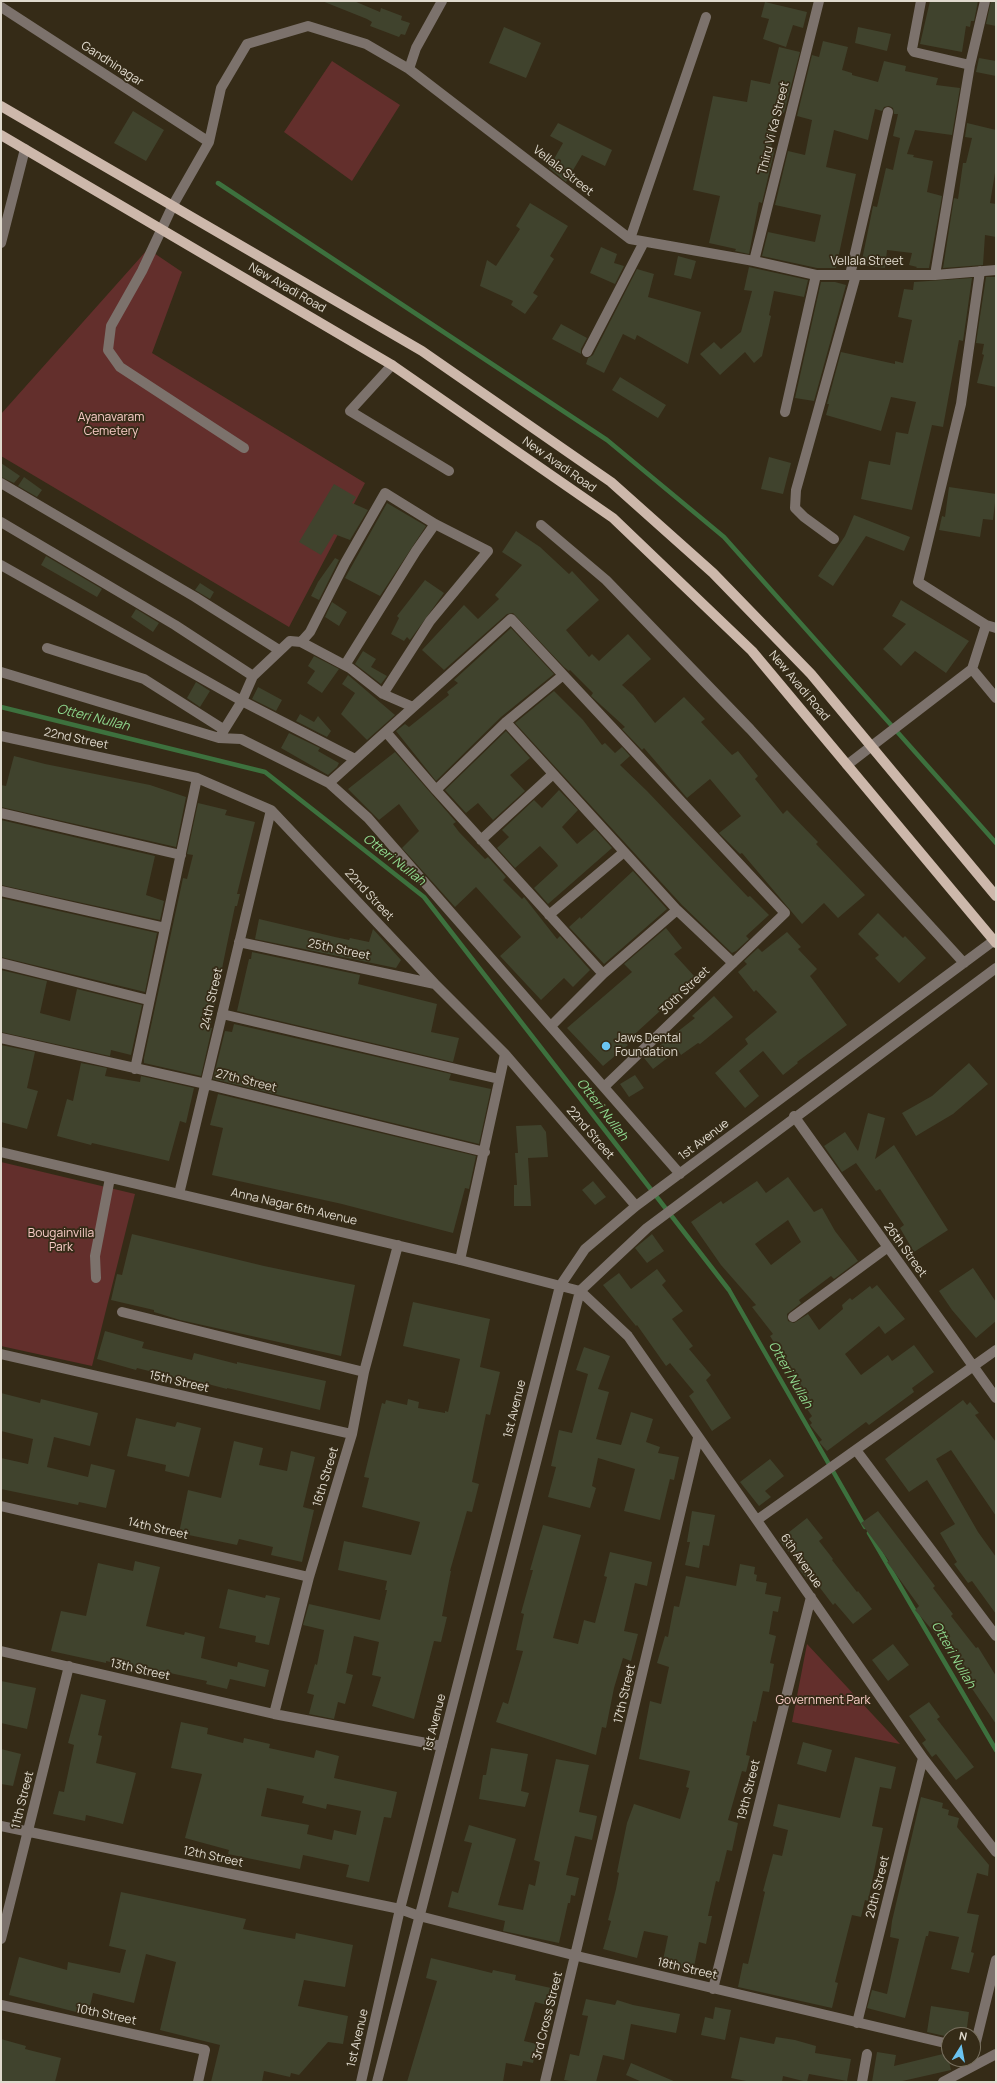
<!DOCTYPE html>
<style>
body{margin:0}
#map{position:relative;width:997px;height:2083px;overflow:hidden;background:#352b17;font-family:Manrope,sans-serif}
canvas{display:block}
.frame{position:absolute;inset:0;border:2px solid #e0dace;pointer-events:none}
.north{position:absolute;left:941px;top:2027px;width:40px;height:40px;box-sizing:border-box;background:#352b17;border:1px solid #797160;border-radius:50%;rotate:11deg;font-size:11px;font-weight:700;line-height:16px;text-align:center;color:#e0dace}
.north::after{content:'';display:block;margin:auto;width:14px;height:18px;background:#6ac3f1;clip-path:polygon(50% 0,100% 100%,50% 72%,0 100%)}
</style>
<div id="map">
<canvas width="997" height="2083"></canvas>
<div class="frame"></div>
<div class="north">N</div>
</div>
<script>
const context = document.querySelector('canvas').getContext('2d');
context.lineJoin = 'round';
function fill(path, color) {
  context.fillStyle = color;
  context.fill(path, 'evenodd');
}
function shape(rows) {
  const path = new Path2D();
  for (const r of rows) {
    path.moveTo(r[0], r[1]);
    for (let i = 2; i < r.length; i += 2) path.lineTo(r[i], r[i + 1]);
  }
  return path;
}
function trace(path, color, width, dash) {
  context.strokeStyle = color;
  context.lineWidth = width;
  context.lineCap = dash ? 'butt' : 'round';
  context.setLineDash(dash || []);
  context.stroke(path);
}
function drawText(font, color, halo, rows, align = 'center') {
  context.font = font + ' Manrope,sans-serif';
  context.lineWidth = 3.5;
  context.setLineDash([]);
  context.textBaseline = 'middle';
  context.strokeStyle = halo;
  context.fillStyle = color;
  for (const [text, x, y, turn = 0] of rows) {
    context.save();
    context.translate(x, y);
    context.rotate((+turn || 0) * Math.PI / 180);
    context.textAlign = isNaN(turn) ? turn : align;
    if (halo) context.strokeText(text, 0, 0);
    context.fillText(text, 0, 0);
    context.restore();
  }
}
fill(shape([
 [332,61,400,105,352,181,284,132],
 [148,249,182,272,152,353,365,483,289,627,1,456,1,414],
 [1,1162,135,1194,92,1366,1,1346],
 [807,1644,900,1744,792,1722]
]), '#632f2c');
trace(shape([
 [218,183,607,440,724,537,996,843],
 [1,707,265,772,424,897,729,1290,865,1527],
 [869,1533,996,1750]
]), '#3d713e', 4.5);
fill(shape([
 [322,1,354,1,380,12,381,8,402,16,401,20,410,23,405,35,401,34,399,37,370,26,372,22,367,19],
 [930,1,978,1,974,21,971,21,970,27,966,26,962,52,920,44],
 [991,1,996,1,996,26,986,24],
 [765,2,807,12,803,28,793,25,786,47,763,39,769,19,761,17],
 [504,27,541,43,526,78,489,63],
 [858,27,891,34,887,51,855,43],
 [823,41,848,47,842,70,852,73,852,75,878,82,884,61,906,66,905,71,938,78,936,85,960,88,952,135,915,130,907,154,914,155,913,157,933,161,927,192,942,196,929,268,916,268,917,267,909,265,912,253,887,250,885,268,861,265,873,206,877,207,886,168,893,170,900,138,893,136,898,114,894,114,893,108,889,106,884,107,882,111,875,109,868,140,834,130,826,167,856,174,836,268,817,268,762,256,768,232,815,242,821,215,775,205,788,151,805,155,812,120,797,116,812,55,819,57],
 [779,47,800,52,784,113,780,112,771,147,775,148,762,203,759,202,749,254,735,251,736,249,709,243,720,196,693,190,713,96,747,102,751,80,770,84],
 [979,58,996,61,996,76,976,72],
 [133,111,164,130,146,161,114,143],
 [558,123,612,150,605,166,582,155,566,182,549,168,563,143,550,136],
 [967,123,996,130,996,167,990,203,996,204,996,237,985,235,983,265,943,268,954,198,958,199,963,163,966,163,972,138,965,137],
 [530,203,568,226,550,256,554,259,533,293,538,296,525,314,511,305,513,301,480,286,487,260,496,266,520,229,516,226],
 [601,247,617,254,614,263,624,266,615,284,590,273],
 [678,256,696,261,691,279,674,275],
 [749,267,808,280,804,297,774,291,769,315,771,316,762,356,754,363,745,352,720,375,700,354,714,342,721,349,741,332,752,291,744,290],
 [637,269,654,274,648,297,701,312,688,364,637,335,635,340,623,334,604,373,586,364,588,358,593,355],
 [986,277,996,277,996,387,977,383,984,355,982,354,984,344,976,343],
 [972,278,963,341,959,340,943,427,932,425,912,510,861,499,869,461,890,465,896,432,908,434,916,402,891,397,881,431,826,415,829,404,827,404,841,352,895,364,895,361,903,363,912,320,898,317,904,289,913,290,914,282],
 [821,282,835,282,846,285,814,401,795,398],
 [561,324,587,338,581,349,581,354,552,339],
 [620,377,666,405,658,418,612,390],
 [769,457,791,463,783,494,761,489],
 [1,463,20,476,14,483,1,477],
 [24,477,42,490,37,497,18,486],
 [334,484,356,497,352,503,368,510,350,540,334,534,321,555,299,542],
 [949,487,996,494,993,520,983,519,980,537,939,530,942,516,945,517],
 [387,503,426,526,380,596,345,578],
 [854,515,910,537,904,551,866,536,833,586,818,576,845,536],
 [516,531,540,547,569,574,572,571,599,600,566,630,589,657,592,654,599,661,628,634,651,659,622,685,633,695,655,723,684,697,705,719,701,722,732,755,738,751,758,776,755,779,783,814,787,810,818,842,816,844,865,895,838,918,824,903,802,924,742,853,740,854,719,833,741,816,710,779,687,798,644,748,642,750,622,729,625,727,591,696,593,693,570,670,569,671,564,667,513,613,507,614,444,670,422,650,464,605,478,619,499,599,495,595,522,565,502,552],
 [46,556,102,589,97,597,41,565],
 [335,558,339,560,319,600,311,596,318,582],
 [425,580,444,593,410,640,407,637,404,641,391,634,399,618,397,616],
 [200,583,214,592,210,599,195,590],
 [901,600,969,641,946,673,915,651,901,666,883,649,906,624,892,616],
 [332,602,347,612,339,626,325,617],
 [136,609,159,623,153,632,131,617],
 [511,628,554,674,501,717,436,781,396,731,405,724,409,727,449,695,447,692,458,683,454,680],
 [363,651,376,659,371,667,387,676,381,684,355,664],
 [314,656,339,669,322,693,307,683,315,671,308,666],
 [348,675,395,715,367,740,341,714,355,693,342,684],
 [196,682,210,691,200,707,187,698],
 [258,687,282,700,276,711,252,699],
 [554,691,583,720,602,745,605,743,615,753,622,747,630,756,620,765,647,791,748,897,750,896,769,915,746,936,749,939,736,951,732,953,682,905,515,723],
 [300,714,314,722,318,716,331,731,327,737,296,721],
 [506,731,530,758,510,775,525,791,493,820,478,803,466,813,445,790],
 [289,733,320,748,318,751,339,763,337,767,328,775,281,748],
 [395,752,456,822,453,824,459,832,485,859,488,857,506,877,503,880,522,899,524,897,557,939,560,936,590,970,573,987,564,978,541,1000,500,956,521,937,476,887,455,907,402,848,419,831,399,804,379,820,348,789],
 [14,756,45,764,150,785,186,797,176,847,1,807,1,785,6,786],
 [559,790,578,810,562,827,577,844,595,829,612,848,548,904,534,888,558,866,557,864,540,846,515,868,497,848,509,837,502,830,534,800,542,808],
 [198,803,227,810,225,815,255,822,237,894,240,894,237,906,235,906,225,954,210,1028,212,1028,201,1076,144,1063,144,1058,183,878,187,879,193,855,187,854],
 [1,820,155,856,146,895,164,901,160,920,1,885],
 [633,871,667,909,604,964,569,927,580,917,581,919],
 [1,898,157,933,145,992,1,957],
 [878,913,903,938,905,936,926,958,899,983,875,958,879,955,858,934],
 [259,919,335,937,349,940,350,938,369,942,373,929,401,960,396,968,255,939],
 [666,928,682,948,674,954,696,978,625,1043,628,1045,603,1066,567,1028,632,972,624,964],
 [787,932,801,947,798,949,817,969,810,976,847,1025,797,1062,798,1063,783,1075,763,1051,739,1071,759,1096,745,1108,715,1073,748,1044,745,1039,777,1012,756,990,754,992,738,972,747,964,744,961,758,948,762,952],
 [252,952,360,975,358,984,437,1004,431,1032,459,1038,453,1062,237,1011,249,959,251,959],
 [1,970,47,981,40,1013,70,1021,77,989,142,1005,131,1055,111,1050,110,1056,1,1032],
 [714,996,733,1017,700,1044,698,1043,681,1055,678,1050,653,1069,644,1058,695,1018,692,1016],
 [234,1024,451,1074,449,1080,491,1089,479,1144,213,1079,225,1031,232,1032],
 [1,1045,35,1052,27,1088,38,1091,27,1129,1,1122],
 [81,1063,107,1068,105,1076,140,1082,141,1076,194,1088,186,1123,180,1121,169,1161,92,1143,91,1145,57,1136,67,1099,73,1101],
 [969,1063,988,1084,953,1114,916,1136,902,1113,932,1096],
 [635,1075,644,1088,629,1097,620,1084],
 [218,1094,476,1156,469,1189,465,1188,453,1233,342,1204,212,1175,223,1128,210,1125],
 [868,1113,885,1118,875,1159,894,1145,948,1230,914,1252,900,1228,904,1225,880,1189,876,1191,856,1163,842,1172,824,1146,845,1132,858,1151],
 [541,1125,546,1132,548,1157,528,1158,531,1206,514,1206,514,1185,517,1185,515,1153,518,1153,516,1126],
 [788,1177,814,1212,822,1208,835,1231,858,1261,834,1279,831,1276,799,1300,801,1303,787,1314,788,1321,794,1323,808,1314,819,1330,843,1309,842,1305,850,1298,852,1300,870,1286,872,1289,877,1285,905,1319,885,1334,879,1326,845,1354,861,1375,888,1355,892,1361,914,1345,934,1372,912,1388,914,1392,869,1425,866,1422,827,1451,819,1442,822,1440,810,1425,812,1423,809,1419,812,1416,807,1409,811,1406,789,1378,794,1374,770,1336,773,1334,752,1307,756,1305,721,1265,691,1222,721,1201,723,1204,757,1181,766,1193],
 [788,1220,801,1242,771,1265,755,1244],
 [593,1181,606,1197,595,1205,582,1190],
 [132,1234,264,1266,355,1285,341,1356,180,1320,154,1312,154,1310,111,1300,117,1274,122,1275],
 [652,1234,664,1251,647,1263,635,1248],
 [973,1268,996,1302,996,1321,976,1338,952,1310,939,1291],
 [657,1269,666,1281,662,1285,683,1311,672,1319,693,1346,689,1349,711,1375,706,1380,731,1418,712,1431,689,1396,694,1392,670,1363,666,1366,637,1325,636,1326,627,1315,603,1285,619,1273,631,1289],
 [413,1302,490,1319,480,1367,500,1372,490,1415,486,1414,472,1482,479,1484,472,1512,467,1511,450,1571,451,1571,442,1616,447,1617,441,1642,434,1641,414,1719,372,1706,381,1677,372,1675,379,1642,354,1636,346,1673,353,1675,345,1704,338,1702,334,1719,309,1714,314,1695,307,1693,315,1664,317,1665,324,1630,303,1625,309,1604,380,1620,387,1590,385,1590,387,1581,338,1570,344,1541,411,1555,420,1522,362,1507,369,1478,364,1477,382,1403,385,1404,386,1400,407,1405,408,1399,419,1402,418,1408,445,1413,445,1411,448,1412,460,1359,403,1346],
 [105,1331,144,1342,142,1348,192,1360,194,1353,237,1364,237,1362,326,1381,320,1410,227,1388,227,1389,177,1376,177,1378,137,1368,136,1370,97,1359],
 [584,1347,610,1356,598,1389,609,1392,596,1439,621,1445,631,1412,653,1419,646,1442,660,1447,658,1453,679,1457,674,1480,670,1479,660,1520,624,1511,635,1469,598,1458,592,1486,596,1488,590,1508,548,1497,556,1467,551,1466,559,1430,572,1433,588,1374,576,1370],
 [1,1393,40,1403,41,1399,98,1413,90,1446,54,1437,47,1467,88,1477,91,1464,115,1470,106,1508,79,1502,78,1505,1,1489,1,1458,28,1464,33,1439,1,1431],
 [963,1400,967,1405,970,1402,979,1413,975,1415,996,1442,996,1516,951,1450,936,1459,978,1532,996,1557,996,1614,972,1581,968,1583,954,1564,957,1562,940,1533,955,1524,927,1480,909,1492,885,1459],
 [136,1418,175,1427,177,1422,201,1428,189,1477,165,1471,166,1465,127,1456],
 [234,1441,263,1448,259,1465,287,1471,291,1451,315,1457,303,1507,314,1510,302,1562,271,1555,273,1547,239,1539,237,1545,179,1533,188,1490,221,1498],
 [770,1459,784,1476,765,1491,771,1497,759,1506,740,1482],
 [692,1511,715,1515,709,1546,703,1545,699,1568,685,1565,690,1542,687,1542],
 [878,1511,935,1586,933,1588,953,1614,951,1616,976,1648,978,1647,996,1676,996,1724,954,1662,958,1660,915,1610,919,1606,887,1562,889,1561,861,1523],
 [807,1518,823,1538,819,1541,833,1559,832,1560,857,1592,858,1591,872,1609,853,1624,835,1603,833,1605,811,1576,807,1579,799,1569,801,1567,779,1540],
 [543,1525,581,1535,553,1638,578,1644,584,1620,595,1623,607,1577,604,1576,610,1552,652,1562,647,1586,635,1583,624,1631,638,1634,631,1661,623,1658,614,1688,606,1728,602,1727,596,1755,496,1722,503,1702,508,1704,523,1651,516,1650,524,1614,521,1613,533,1570,530,1570],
 [135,1561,160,1567,146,1626,184,1635,185,1632,205,1637,201,1658,237,1667,238,1662,269,1670,265,1687,230,1679,227,1689,206,1684,207,1681,170,1673,170,1675,106,1661,106,1663,51,1651,61,1611,86,1616,98,1563,133,1571],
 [740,1564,755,1567,754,1574,757,1575,756,1581,767,1583,765,1594,781,1597,778,1612,773,1611,769,1634,776,1636,770,1663,774,1664,769,1692,763,1691,756,1722,753,1721,746,1755,750,1756,746,1772,742,1771,728,1820,738,1823,732,1851,727,1850,719,1882,716,1881,708,1916,712,1916,706,1944,699,1942,693,1972,662,1965,668,1936,644,1931,637,1958,603,1949,611,1921,608,1920,616,1889,619,1873,617,1872,627,1823,634,1804,680,1819,689,1788,686,1787,690,1771,639,1759,650,1701,661,1704,669,1667,657,1663,665,1636,668,1637,674,1606,679,1607,686,1576,736,1586],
 [228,1589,265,1598,266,1595,280,1598,269,1645,255,1642,256,1636,219,1628],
 [893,1644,909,1665,888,1681,872,1660],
 [1,1681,36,1688,27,1729,1,1723],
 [81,1694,106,1700,98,1735,102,1736,96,1763,136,1773,123,1824,86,1815,85,1821,53,1814,59,1791,64,1792,74,1745,68,1743],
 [929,1702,940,1717,937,1719,974,1767,956,1780,936,1754,932,1757,922,1743,926,1740,909,1716],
 [181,1722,208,1728,207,1734,243,1743,244,1738,270,1744,269,1748,314,1758,316,1750,339,1756,334,1778,397,1792,391,1818,384,1817,369,1882,346,1877,349,1865,303,1855,300,1869,228,1854,229,1850,185,1838,202,1774,171,1768],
 [267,1788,304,1796,302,1803,326,1809,327,1804,361,1811,356,1835,334,1830,332,1840,307,1834,309,1825,261,1816],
 [803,1742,832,1750,826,1772,797,1764],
 [491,1748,528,1754,521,1791,529,1793,525,1807,479,1799,483,1775,486,1775],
 [1,1749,21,1754,13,1786,1,1784],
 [855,1757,896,1767,891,1789,880,1787,872,1826,883,1828,868,1901,865,1900,861,1917,852,1915,835,1982,838,1983,832,2008,738,1987,743,1963,748,1964,765,1892,763,1891,773,1854,782,1856,788,1830,773,1826,778,1804,840,1818],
 [556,1759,589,1765,579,1812,597,1816,592,1840,575,1836,566,1875,579,1878,575,1896,571,1895,570,1903,568,1903,559,1943,503,1931,505,1921,448,1907,452,1891,458,1893,472,1843,464,1841,469,1825,516,1839,498,1905,523,1910,529,1884,535,1886,540,1862,534,1860],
 [921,1797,943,1803,942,1808,949,1810,948,1815,959,1818,957,1827,989,1865,988,1876,977,1873,967,1913,979,1915,971,1952,974,1953,969,1973,951,1969,959,1937,929,1931,928,1936,926,1936,905,2018,867,2008,872,1990,887,1994,899,1939,890,1937,892,1921],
 [121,1892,246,1919,243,1929,295,1939,296,1933,353,1945,345,1987,304,1980,298,2006,348,2016,343,2044,328,2042,299,2075,291,2073,290,2077,264,2071,262,2082,211,2082,220,2045,160,2030,176,1962,146,1954,134,2003,93,1993,88,2015,9,1995,19,1957,67,1970,68,1962,120,1973,126,1950,109,1946],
 [431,1958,492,1973,493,1970,516,1975,515,1980,551,1988,547,2005,535,2002,524,2041,537,2044,533,2063,523,2061,522,2066,506,2063,503,2082,407,2082,437,1981,426,1978],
 [586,1999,615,2005,617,2000,633,2005,680,2014,676,2033,631,2024,624,2060,603,2055,596,2082,576,2082,564,2080,570,2054,579,2056,588,2016,582,2015],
 [931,2006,969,2012,966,2035,949,2035,949,2037,927,2032],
 [715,2007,731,2010,725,2040,701,2035,705,2017,713,2019],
 [740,2037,774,2044,776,2037,795,2040,816,2046,815,2053,851,2059,847,2081,809,2074,807,2082,783,2076,782,2082,751,2082,731,2078],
 [1,2039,26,2046,25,2049,61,2058,55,2082,1,2082],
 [877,2052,896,2055,894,2066,947,2053,951,2070,898,2082,872,2082],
 [631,2063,676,2082,642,2082,626,2075]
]), '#40432d');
trace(shape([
 [921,1,912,49,914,52,970,65],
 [1,7,209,142],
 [409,69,416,48,442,1],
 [630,239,706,17],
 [1,243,25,149],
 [754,261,819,1],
 [980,271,961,404,918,582,986,625,996,628],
 [850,275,888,112],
 [935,275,970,65,985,1],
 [587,352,644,242],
 [392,365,350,411,449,471],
 [785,412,816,275],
 [244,448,120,367,108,350,111,326,142,271,173,205,209,142,221,88,247,44,308,26,366,44,409,69,630,239,754,261,816,275,935,275,996,270],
 [1,483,195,597,279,650],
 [1,522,175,625,253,676],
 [541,525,606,580,750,729,964,963],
 [834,539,804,517,795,508,796,490,856,275],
 [1,565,242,701,355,759],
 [301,642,350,668,383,694,413,707],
 [47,648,144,679,223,729],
 [345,665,416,551,435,524],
 [972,669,996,698],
 [1,672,219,738,241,739,329,783,368,818,680,1174],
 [506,722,677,910,733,963],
 [386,732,436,790,603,974],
 [1,736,197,778,271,810,435,984,505,1054,636,1206],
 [219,738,242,701,253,676,290,641,301,642,310,632,345,563,385,493,435,524,488,551,430,621,383,694],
 [847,765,972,669,986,625],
 [329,783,511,619,785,913,604,1087],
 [436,790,506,722,562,676],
 [1,813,181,855],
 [481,840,553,774],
 [1,891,165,928],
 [549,915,624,852],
 [239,942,435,984],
 [1,963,148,1000],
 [222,1014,499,1079],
 [551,1026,603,974,677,910],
 [1,1038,206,1084,485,1152],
 [135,1069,197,778],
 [794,1116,996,1398],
 [1,1152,460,1260,580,1291,628,1336,923,1758,996,1852],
 [179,1194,271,810],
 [460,1260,505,1054],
 [96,1278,95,1256,110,1178],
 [122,1312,364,1372],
 [793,1317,888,1247],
 [1,1354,352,1434],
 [856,1450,996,1636],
 [1,1506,309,1577],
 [757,1520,996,1350],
 [1,1651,274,1714,442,1746],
 [274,1714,309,1577,352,1434,364,1372,398,1245],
 [1,1826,400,1909,419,1916,577,1956,949,2044],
 [1,1939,69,1666],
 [713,1989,811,1597],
 [1,2005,205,2050,198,2082],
 [857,2023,923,1758],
 [974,2050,996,1960],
 [361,2082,400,1909,560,1286,585,1249,636,1206,996,939],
 [377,2082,580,1291,647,1228,996,968],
 [545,2082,698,1438],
 [862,2082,867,2054],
 [943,2082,996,2054]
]), '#7c726c', 10);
trace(shape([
 [1,106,422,351,611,482,713,573,811,674,996,896],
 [1,135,392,365,613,518,752,651,996,943]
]), '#cdb8ab', 10);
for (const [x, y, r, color] of [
 [606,1046,5,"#6ac3f1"]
]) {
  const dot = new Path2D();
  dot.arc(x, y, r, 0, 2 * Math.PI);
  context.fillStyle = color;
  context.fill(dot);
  trace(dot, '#352b17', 1.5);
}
drawText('12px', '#e0dace', '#352b17', [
 ["Gandhinagar",112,64,33],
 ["Thiru Vi Ka Street",774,128,-76],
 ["Vellala Street",563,171,38],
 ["Vellala Street",867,262],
 ["New Avadi Road",287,288,30],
 ["New Avadi Road",559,465,35],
 ["New Avadi Road",799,686,50],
 ["22nd Street",76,739,12],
 ["22nd Street",369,895,47],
 ["25th Street",339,950,12],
 ["30th Street",685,991,-44],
 ["24th Street",212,999,-77],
 ["27th Street",246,1081,14],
 ["22nd Street",590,1133,49],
 ["1st Avenue",704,1140,-37],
 ["Anna Nagar 6th Avenue",294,1207,13],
 ["26th Street",905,1250,54],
 ["15th Street",179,1382,13],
 ["1st Avenue",515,1409,-76],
 ["16th Street",326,1477,-73],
 ["14th Street",158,1529,13],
 ["6th Avenue",801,1561,55],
 ["13th Street",140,1670,13],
 ["17th Street",625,1694,-77],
 ["1st Avenue",435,1723,-76],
 ["19th Street",749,1790,-76],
 ["11th Street",23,1800,-76],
 ["12th Street",213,1857,12],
 ["20th Street",878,1887,-76],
 ["18th Street",687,1969,13],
 ["10th Street",106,2015,12],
 ["3rd Cross Street",548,2016,-76],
 ["1st Avenue",358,2038,-77]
]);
drawText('12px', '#f9cdc8', '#352b17', [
 ["Ayanavaram",111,418],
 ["Cemetery",111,432],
 ["Bougainvilla",61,1234],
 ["Park",61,1248],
 ["Government Park",823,1701]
]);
drawText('12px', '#e0dace', '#352b17', [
 ["Jaws Dental",615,1039],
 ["Foundation",615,1053]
], 'left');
drawText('italic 13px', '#8fd98e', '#352b17', [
 ["Otteri Nullah",93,718,14],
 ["Otteri Nullah",394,860,38],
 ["Otteri Nullah",602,1110,52],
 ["Otteri Nullah",790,1375,60],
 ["Otteri Nullah",953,1655,60]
]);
</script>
